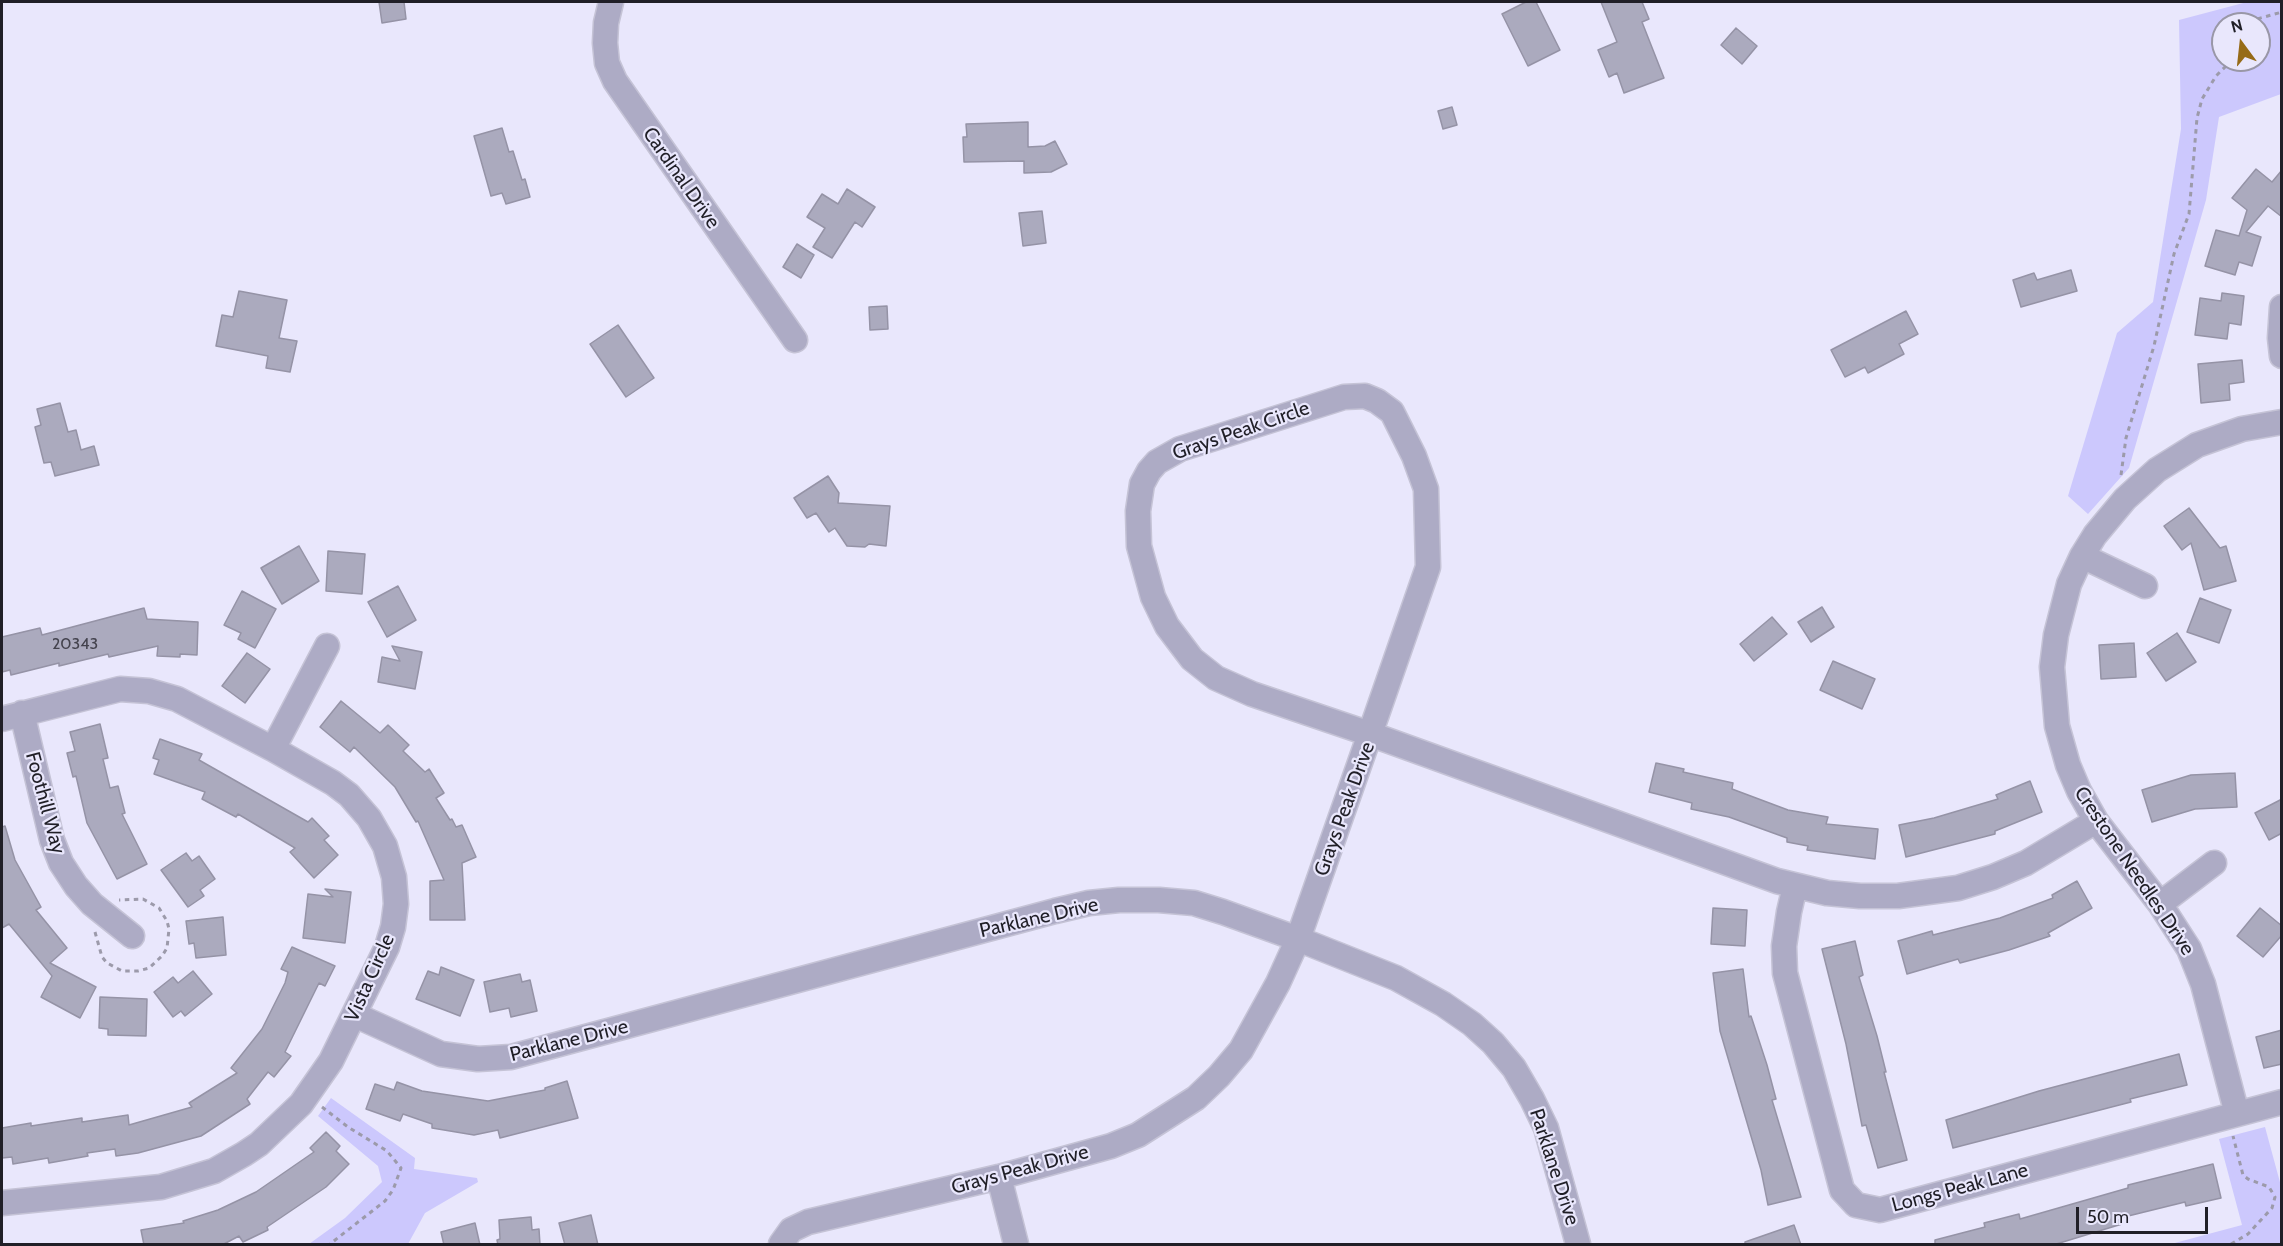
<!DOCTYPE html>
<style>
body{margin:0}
#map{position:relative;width:2283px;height:1246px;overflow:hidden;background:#e9e7fc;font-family:Cabin,sans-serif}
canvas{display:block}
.frame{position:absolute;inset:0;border:3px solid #201f27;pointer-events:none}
.north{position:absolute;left:2211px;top:12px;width:60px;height:60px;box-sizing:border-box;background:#e9e7fc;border:2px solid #9997a7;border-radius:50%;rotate:345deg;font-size:16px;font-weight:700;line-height:24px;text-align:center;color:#201f27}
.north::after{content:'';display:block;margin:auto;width:21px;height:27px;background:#966b18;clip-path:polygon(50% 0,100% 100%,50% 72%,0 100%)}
.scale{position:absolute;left:2076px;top:1207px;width:132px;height:27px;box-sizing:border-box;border:3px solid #201f27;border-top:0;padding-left:8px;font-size:18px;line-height:21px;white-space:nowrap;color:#201f27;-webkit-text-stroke:4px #e9e7fc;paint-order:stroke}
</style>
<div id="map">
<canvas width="2283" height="1246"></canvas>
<div class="frame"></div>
<div class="north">N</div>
<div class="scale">50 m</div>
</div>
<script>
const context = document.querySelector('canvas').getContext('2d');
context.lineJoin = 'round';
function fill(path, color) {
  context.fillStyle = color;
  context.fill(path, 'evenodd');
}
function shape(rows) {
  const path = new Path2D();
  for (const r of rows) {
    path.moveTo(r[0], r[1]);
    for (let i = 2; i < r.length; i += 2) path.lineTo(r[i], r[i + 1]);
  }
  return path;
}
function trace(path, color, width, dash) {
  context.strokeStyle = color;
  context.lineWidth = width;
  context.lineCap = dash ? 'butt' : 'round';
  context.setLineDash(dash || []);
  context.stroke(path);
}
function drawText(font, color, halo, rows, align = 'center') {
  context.font = font + ' Cabin,sans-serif';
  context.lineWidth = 4.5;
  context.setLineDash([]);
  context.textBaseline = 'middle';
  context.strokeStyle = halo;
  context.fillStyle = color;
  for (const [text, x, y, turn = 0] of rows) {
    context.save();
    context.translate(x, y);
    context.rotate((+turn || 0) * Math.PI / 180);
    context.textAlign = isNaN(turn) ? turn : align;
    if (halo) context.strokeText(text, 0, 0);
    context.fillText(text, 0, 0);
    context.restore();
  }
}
fill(shape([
 [2247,2,2281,2,2281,94,2219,117,2206,200,2129,468,2088,514,2068,496,2117,333,2153,302,2181,129,2179,20],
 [2223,24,2259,24,2259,60,2223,60],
 [331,1098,415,1158,414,1169,477,1178,478,1182,425,1213,408,1244,309,1244,345,1218,382,1182,378,1166,318,1116],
 [2265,1127,2281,1186,2281,1244,2171,1244,2242,1225,2219,1139]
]), '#ccc8fd');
const building = shape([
 [379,2,404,2,406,19,382,23,379,2],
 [1526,2,1536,2,1560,50,1528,66,1502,14,1526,2],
 [1601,2,1642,2,1649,19,1642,22,1664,78,1624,93,1617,73,1609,77,1598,50,1617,42,1601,2],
 [1736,28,1757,46,1742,64,1721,45,1736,28],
 [1452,107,1457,125,1443,129,1438,111,1452,107],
 [1028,122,1028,147,1045,146,1055,141,1067,164,1051,172,1024,173,1024,161,964,162,963,137,967,137,966,124,1028,122],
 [502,128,509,152,513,151,522,180,525,179,530,197,506,204,502,193,491,196,474,136,502,128],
 [2256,169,2272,182,2282,170,2282,217,2268,206,2246,232,2261,237,2252,266,2239,262,2235,275,2205,266,2216,230,2239,236,2247,210,2232,198,2256,169],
 [847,189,875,207,862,227,855,222,832,258,813,247,825,228,807,217,822,194,838,204,847,189],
 [1042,211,1046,243,1023,246,1019,213,1042,211],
 [797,244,814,255,801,278,783,267,797,244],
 [2071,270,2077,291,2021,307,2013,280,2034,273,2037,280,2071,270],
 [239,291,287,300,279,338,297,341,290,372,266,368,268,356,216,346,222,315,233,317,239,291],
 [2222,293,2244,296,2241,325,2229,323,2227,339,2195,335,2200,298,2221,301,2222,293],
 [887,306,888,329,870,330,869,307,887,306],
 [1906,311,1918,334,1899,344,1904,354,1868,373,1865,367,1845,377,1831,350,1906,311],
 [618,325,654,378,626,397,590,344,618,325],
 [2242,360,2244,382,2229,384,2230,400,2201,403,2198,364,2242,360],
 [60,403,68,432,76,430,81,450,94,446,99,465,55,476,51,462,44,463,35,427,41,425,37,409,60,403],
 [828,476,839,493,838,503,890,506,886,546,869,544,865,547,847,546,835,528,829,532,816,513,807,518,794,498,828,476],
 [2189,508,2220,548,2226,546,2236,581,2204,590,2191,543,2182,550,2164,526,2189,508],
 [299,546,319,581,282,604,261,568,299,546],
 [328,551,365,554,362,594,326,591,328,551],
 [398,586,416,620,387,637,368,602,398,586],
 [242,591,276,609,255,648,238,639,241,633,224,625,242,591],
 [2200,598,2231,610,2219,643,2187,632,2200,598],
 [1822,607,1834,627,1811,642,1798,622,1822,607],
 [144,608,147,619,198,622,197,655,180,654,180,657,157,656,158,646,109,657,108,654,59,666,59,663,11,675,10,670,2,672,2,637,40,628,42,635,144,608],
 [1772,617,1787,634,1754,661,1740,644,1772,617],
 [2177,633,2196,662,2166,681,2147,653,2177,633],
 [2134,643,2136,677,2101,679,2099,645,2134,643],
 [392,646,422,652,415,689,378,682,382,657,400,661,392,646],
 [247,653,270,669,245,703,222,686,247,653],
 [1833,661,1875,679,1862,709,1820,690,1833,661],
 [341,701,380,733,388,725,409,745,403,751,425,772,429,769,444,793,436,798,450,820,452,819,456,827,462,825,476,857,462,863,465,920,430,920,430,881,444,880,418,821,416,822,395,787,354,747,350,752,320,727,341,701],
 [100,724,108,758,103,759,110,788,118,786,125,813,122,814,147,864,117,879,87,823,76,776,73,777,67,753,75,751,70,732,100,724],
 [160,739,202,754,199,760,308,822,312,818,329,836,324,840,338,855,314,878,290,852,295,848,238,814,236,817,202,799,205,792,154,774,159,760,153,758,160,739],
 [1656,763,1684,769,1683,772,1733,783,1732,789,1788,810,1828,817,1826,824,1878,829,1875,859,1807,850,1808,846,1787,842,1787,838,1729,817,1691,809,1692,803,1649,792,1656,763],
 [2235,773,2237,807,2195,809,2152,822,2142,790,2191,775,2235,773],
 [2030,781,2042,812,1995,831,1995,834,1906,857,1899,825,1934,818,1998,799,1996,795,2030,781],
 [2282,799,2282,833,2269,840,2255,813,2282,799],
 [5,826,15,860,41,907,36,910,67,948,50,963,96,987,80,1018,41,997,52,976,9,924,2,928,2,827,5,826],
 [186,853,192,861,199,856,215,879,200,890,204,896,188,907,161,870,186,853],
 [2077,881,2092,908,2048,933,2050,936,2009,950,1960,963,1958,959,1907,974,1898,941,1932,931,1933,935,2000,918,2053,898,2052,895,2077,881],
 [325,889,351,892,345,943,303,938,308,894,333,897,325,889],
 [1713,908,1747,910,1745,946,1711,944,1713,908],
 [2260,908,2282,926,2282,935,2263,957,2237,936,2260,908],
 [223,917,226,955,196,958,194,943,189,944,186,921,223,917],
 [1855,941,1863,975,1859,977,1877,1036,1886,1072,1884,1072,1907,1160,1878,1168,1866,1125,1862,1126,1846,1044,1822,949,1855,941],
 [292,947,335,966,325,986,319,983,285,1052,291,1056,274,1077,268,1072,247,1099,250,1104,201,1136,138,1153,116,1156,115,1149,87,1153,88,1156,49,1163,48,1158,13,1164,12,1157,2,1158,2,1128,31,1123,31,1126,82,1118,82,1122,128,1115,129,1125,192,1107,189,1103,237,1073,231,1068,262,1029,285,983,288,972,281,969,292,947],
 [441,967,474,980,460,1016,416,999,428,971,439,975,441,967],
 [1743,969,1749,1017,1751,1016,1767,1065,1776,1099,1772,1100,1801,1197,1768,1205,1761,1170,1720,1031,1713,973,1743,969],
 [193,971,212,994,185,1016,181,1011,173,1017,154,992,173,977,178,983,193,971],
 [520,974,522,982,530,980,537,1011,511,1017,509,1008,490,1012,484,982,520,974],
 [100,997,147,999,146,1036,108,1035,108,1029,99,1028,100,997],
 [2282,1030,2282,1064,2264,1068,2256,1037,2282,1030],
 [2179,1054,2187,1085,2130,1099,2131,1102,1953,1148,1946,1120,2039,1091,2179,1054],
 [567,1081,578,1118,500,1138,498,1130,474,1135,432,1128,432,1124,403,1114,400,1121,366,1109,375,1084,394,1090,397,1082,422,1091,488,1101,545,1090,545,1088,567,1081],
 [326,1132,340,1146,336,1151,349,1164,326,1187,267,1227,268,1230,243,1242,239,1236,222,1245,144,1245,141,1230,184,1223,183,1221,218,1210,256,1192,314,1152,310,1148,326,1132],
 [2213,1164,2221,1198,2186,1206,2185,1202,2120,1218,2122,1224,2053,1245,1935,1245,1935,1240,1985,1227,1984,1223,2019,1214,2020,1219,2128,1188,2128,1185,2213,1164],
 [591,1215,598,1245,565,1245,559,1223,591,1215],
 [531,1217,532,1230,539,1229,540,1245,498,1245,497,1240,500,1239,499,1220,531,1217],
 [475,1223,480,1245,444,1245,441,1232,475,1223],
 [1794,1225,1801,1245,1745,1245,1745,1242,1794,1225]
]);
fill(building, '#abaabe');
trace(building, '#9593a6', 1.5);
const minor = shape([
 [611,2,606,23,605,43,607,63,615,81,795,340],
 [2282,307,2280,338,2282,356],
 [1365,396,1377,401,1392,412,1414,456,1426,489,1428,567,1370,734,1252,694,1216,678,1192,659,1167,626,1153,597,1139,546,1138,511,1142,484,1149,471,1157,462,1180,449,1344,397,1365,396],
 [2082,556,2145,586],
 [22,713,52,840,61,863,76,886,92,904,132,936],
 [2,719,120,689,149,691,177,699,273,749,333,783,349,795,369,818,385,846,394,877,396,904,393,927,387,947,331,1061,301,1104,259,1144,244,1154,214,1171,161,1187,2,1203],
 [273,749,327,646],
 [1795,886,1789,912,1784,946,1785,973,1842,1190,1856,1205,1880,1210,2282,1102],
 [2160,904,2214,863],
 [355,1015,441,1054,478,1059,511,1057,1055,911,1089,903,1119,900,1159,900,1194,903,1223,912,1298,939,1396,978,1443,1004,1472,1024,1493,1043,1514,1068,1532,1099,1546,1128,1578,1244],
 [2237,1114,2203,984,2189,949,2160,904,2096,821,2079,791,2068,765,2057,726,2052,667,2056,635,2069,584,2082,556,2095,535,2125,499,2157,470,2197,445,2242,429,2282,422],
 [999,1177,1016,1244],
 [781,1244,791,1230,808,1222,999,1177,1111,1146,1138,1135,1196,1098,1219,1076,1241,1050,1278,983,1298,939,1370,734,1777,881,1827,893,1860,896,1898,896,1958,888,1993,877,2026,863,2096,821]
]);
trace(minor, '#c5c3d6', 27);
trace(shape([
 [2250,24,2257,19,2282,12],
 [2121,475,2126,438,2154,346,2174,254,2189,214,2197,118,2202,99,2216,76,2232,60],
 [95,932,102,957,107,963,122,971,138,971,149,968,162,956,167,948,169,929,167,921,159,908,143,899,119,900],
 [322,1107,348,1127,387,1151,401,1168,393,1190,385,1201,330,1244],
 [2231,1244,2248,1234,2272,1208,2275,1197,2269,1187,2248,1179,2243,1175,2233,1136]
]), '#9c9aaa', 3, [4.5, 4.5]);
trace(minor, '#adabc5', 24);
drawText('16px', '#43424d', null, [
 ["20343",75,644]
]);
drawText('20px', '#201f27', '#e9e7fc', [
 ["Cardinal Drive",681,178,55],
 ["Grays Peak Circle",1241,431,-19],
 ["Foothill Way",45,803,75],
 ["Grays Peak Drive",1345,809,-70],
 ["Crestone Needles Drive",2134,871,56],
 ["Parklane Drive",1039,918,-13],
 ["Vista Circle",370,978,-66],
 ["Parklane Drive",569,1041,-14],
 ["Parklane Drive",1554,1167,72],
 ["Grays Peak Drive",1020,1170,-15],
 ["Longs Peak Lane",1960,1188,-15]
]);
</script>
